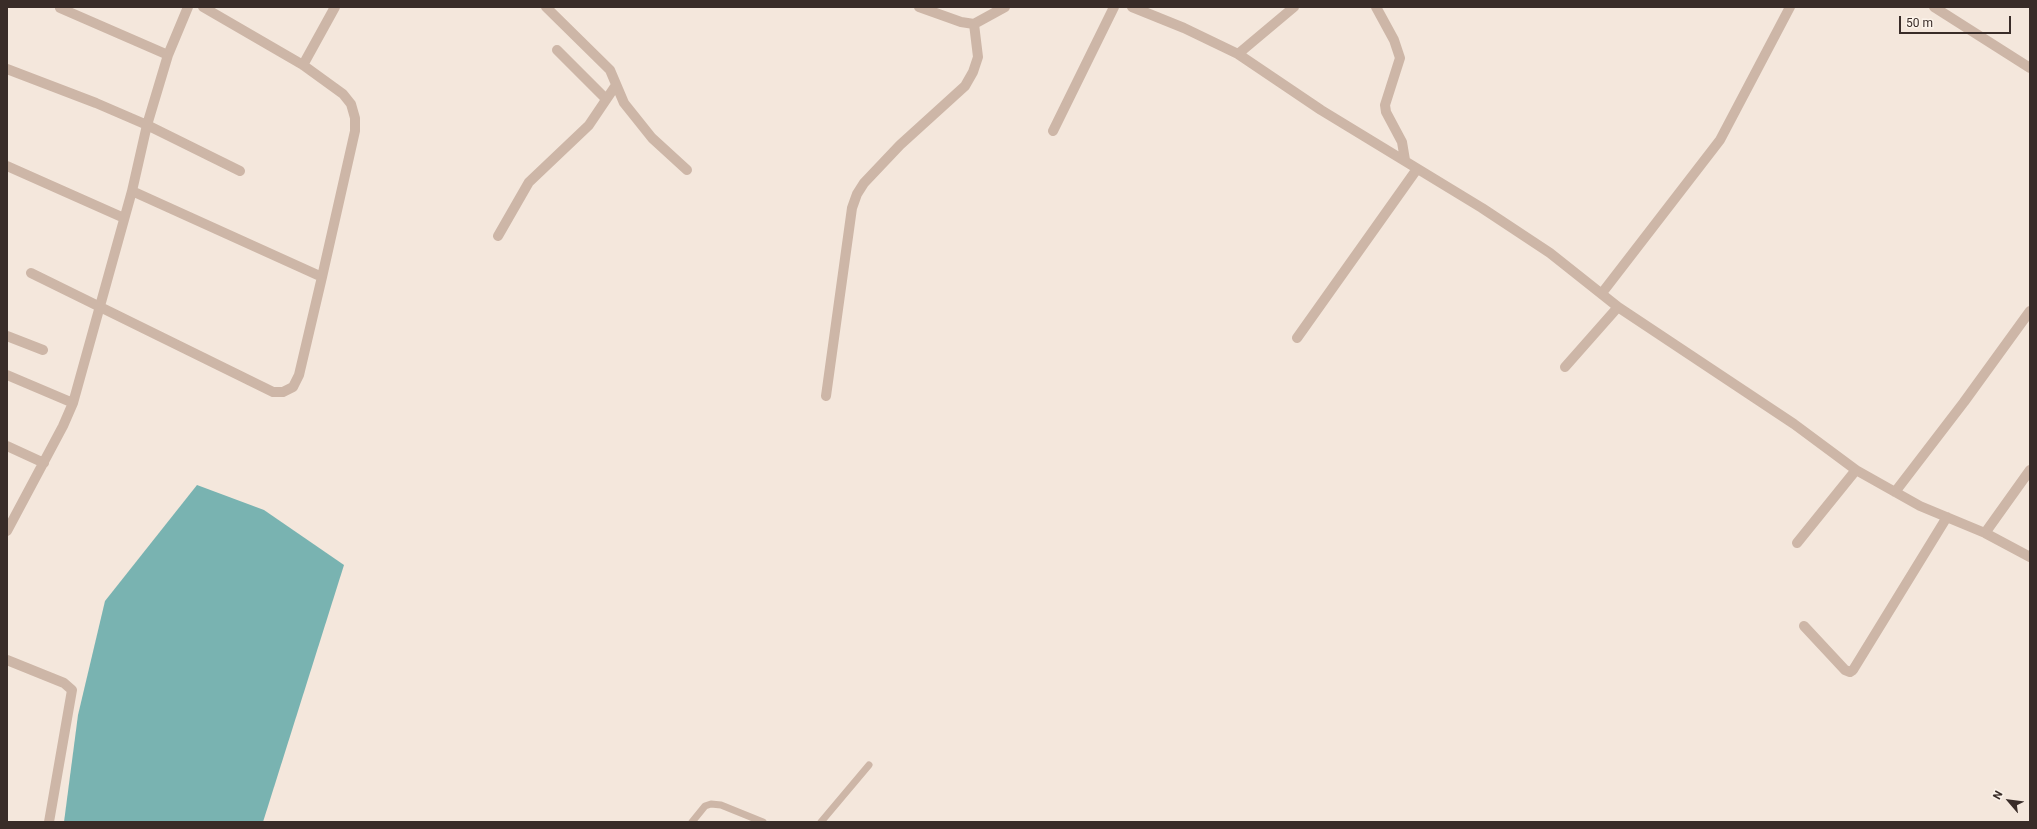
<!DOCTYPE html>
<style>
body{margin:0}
#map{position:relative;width:2037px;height:829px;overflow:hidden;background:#f4e7dc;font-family:Roboto,sans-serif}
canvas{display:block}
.frame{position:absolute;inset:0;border:8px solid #392c28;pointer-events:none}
.north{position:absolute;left:1989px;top:781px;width:40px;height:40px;-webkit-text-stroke:3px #fbf2e9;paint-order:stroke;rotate:298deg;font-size:11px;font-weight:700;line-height:16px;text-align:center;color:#392c28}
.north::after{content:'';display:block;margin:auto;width:14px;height:18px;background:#392c28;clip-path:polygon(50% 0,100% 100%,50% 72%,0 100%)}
.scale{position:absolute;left:1899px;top:16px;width:112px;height:18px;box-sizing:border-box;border:2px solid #392c28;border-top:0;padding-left:5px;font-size:12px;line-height:14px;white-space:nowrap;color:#392c28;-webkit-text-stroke:3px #fbf2e9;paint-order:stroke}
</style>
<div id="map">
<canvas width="2037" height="829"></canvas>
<div class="frame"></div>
<div class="north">N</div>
<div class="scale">50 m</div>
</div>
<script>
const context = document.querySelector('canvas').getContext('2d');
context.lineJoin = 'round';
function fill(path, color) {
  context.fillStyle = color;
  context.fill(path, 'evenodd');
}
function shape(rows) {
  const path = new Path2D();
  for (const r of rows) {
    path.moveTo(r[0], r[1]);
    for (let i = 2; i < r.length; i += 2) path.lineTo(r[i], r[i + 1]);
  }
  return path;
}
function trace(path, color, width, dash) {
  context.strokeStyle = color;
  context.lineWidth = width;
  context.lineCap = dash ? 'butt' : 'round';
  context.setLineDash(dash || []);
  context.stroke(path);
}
fill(shape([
 [197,485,264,510,344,565,263,822,64,822,78,715,105,601]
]), '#79b3b1');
trace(shape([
 [692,822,705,806,711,804,721,805,763,822],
 [821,822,869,765]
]), '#cdb6a7', 7);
trace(shape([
 [546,7,610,70,624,103,652,138,687,170],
 [919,7,961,22,974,24,1005,7],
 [1132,7,1184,28,1238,54,1321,110,1482,208,1550,253,1618,307,1794,424,1856,470,1920,506,1985,533,2030,557],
 [1376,7,1394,40,1400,58,1385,105,1386,112,1402,142,1405,160],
 [1934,7,2030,68],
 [60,8,168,55],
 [557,50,606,99],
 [1238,54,1294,7],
 [303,65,335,7],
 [7,69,96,103,147,125,240,171],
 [1053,131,1114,7],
 [7,166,124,218],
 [132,191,322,277],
 [498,236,529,182,589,125,616,85],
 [31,273,273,392,283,392,293,387,299,375,322,277,355,131,355,118,351,104,343,94,303,65,203,7],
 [1602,293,1720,140,1790,7],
 [7,336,43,350],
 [1297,338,1417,169],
 [1565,367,1618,307],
 [7,375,73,403],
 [826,396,852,208,857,194,864,183,900,145,965,86,973,72,978,57,974,24],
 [7,446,44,463],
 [1895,492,1964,402,2030,311],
 [7,531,63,426,73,403,132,191,147,125,168,55,188,7],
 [1985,533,2030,470],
 [1797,543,1856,470],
 [1804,626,1845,670,1850,672,1853,670,1947,517],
 [7,660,64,683,72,690,49,822]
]), '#cdb6a7', 10);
</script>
